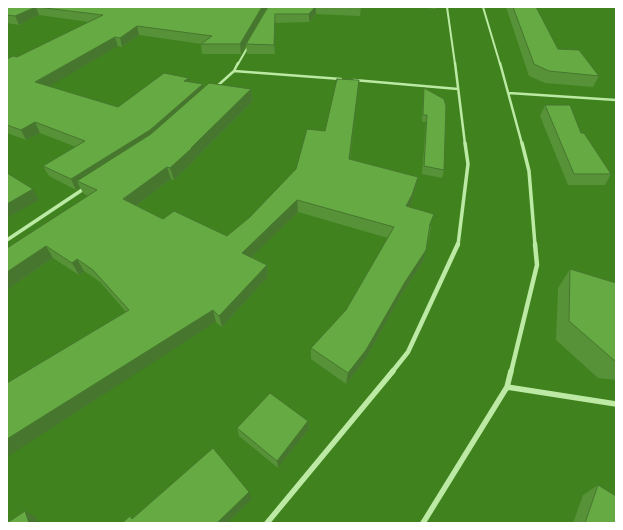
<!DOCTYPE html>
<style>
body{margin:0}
#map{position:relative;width:623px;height:530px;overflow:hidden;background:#3f821e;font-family:Signika,sans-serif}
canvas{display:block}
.frame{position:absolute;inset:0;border:8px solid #fff;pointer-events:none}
</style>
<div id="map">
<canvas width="623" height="530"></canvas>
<div class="frame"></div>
</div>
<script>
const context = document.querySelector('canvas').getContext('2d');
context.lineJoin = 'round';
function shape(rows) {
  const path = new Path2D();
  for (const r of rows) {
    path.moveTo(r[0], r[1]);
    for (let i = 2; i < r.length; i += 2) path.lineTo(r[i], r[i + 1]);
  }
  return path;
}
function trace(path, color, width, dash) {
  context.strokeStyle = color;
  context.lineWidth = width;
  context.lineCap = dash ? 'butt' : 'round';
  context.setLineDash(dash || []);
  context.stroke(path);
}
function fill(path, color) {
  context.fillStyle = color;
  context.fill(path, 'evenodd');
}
trace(shape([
 [447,7,455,64],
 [483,7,500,64],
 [238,64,249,45]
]), '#bce9a4', 2);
trace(shape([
 [455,63,465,144],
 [500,63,522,144],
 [234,71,341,79],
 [354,80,458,89],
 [215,88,234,71,238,63],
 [509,93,616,100]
]), '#bce9a4', 2.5);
trace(shape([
 [522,143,529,171,535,245],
 [7,240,85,188],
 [458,245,468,164,465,143]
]), '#bce9a4', 3.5);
trace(shape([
 [392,372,408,352,458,244],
 [511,372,537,265,535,244]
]), '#bce9a4', 4.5);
trace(shape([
 [507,387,616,404],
 [267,523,393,371],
 [423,523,507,387,511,371]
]), '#bce9a4', 5.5);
fill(shape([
 [7,7,267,7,256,27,268,7,361,7,360,16,316,14,309,22,275,23,275,54,247,54,246,45,241,54,202,54,201,44,202,44,139,35,122,47,118,46,49,86,118,107,189,82,203,84,203,89,251,89,253,101,195,159,195,160,174,180,171,179,136,206,163,219,227,236,250,217,296,169,325,131,359,80,358,91,350,159,418,177,415,190,410,207,431,227,423,262,402,294,364,362,346,384,311,359,311,348,346,310,388,238,298,212,252,257,267,265,268,277,222,327,216,322,126,312,100,282,84,271,79,275,53,258,7,290,88,196,83,193,80,187,76,190,49,176,43,166,76,147,40,133,26,140,7,133,7,59,17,57,89,22,39,15,19,25,7,23],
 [419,7,436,7,436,9],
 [506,7,536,7,558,49,599,76,593,87,545,83,529,76],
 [424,88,444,170,442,178,422,174,426,122,422,122,423,95],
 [545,105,581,133,611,174,605,185,568,185,540,116],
 [570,269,616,283,616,380,598,378,556,340,558,288],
 [308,421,309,429,278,468,239,436,237,428],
 [598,485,616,523,573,523,583,495]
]), '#579239');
fill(shape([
 [36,7,39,15,19,25,15,16],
 [262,7,267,7,241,54,240,44],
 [315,7,316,7,316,14,309,22,309,14],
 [275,14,275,54,274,45],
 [137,26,139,35,122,47,120,38],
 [115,37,118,46,40,92,35,82],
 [189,78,191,88,184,81],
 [359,80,358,91,348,171,349,159],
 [203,84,204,94,153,140,77,181,80,187,76,190,71,179],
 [251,89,253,101,195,159,195,160,174,180,170,168],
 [35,122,40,133,26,140,21,130],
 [167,167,171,179,128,212,123,199],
 [418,177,415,190,410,208,406,206],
 [33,189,39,200,7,218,7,204],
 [297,200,298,212,244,265,242,253],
 [46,246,53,258,7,290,7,272],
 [426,250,423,262,402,294,364,362,346,384,348,373,405,282],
 [77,259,84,271,79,275,72,263],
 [267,265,268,277,222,327,219,316],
 [213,310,216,322,7,457,7,439],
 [308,421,309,429,278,468,277,461],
 [249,492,252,499,227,523,217,523],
 [25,511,36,517,38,523,29,523]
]), '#47772e');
const building = shape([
 [7,7,36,7,15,16,7,15,7,7],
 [37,7,262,7,240,44,201,44,212,36,137,26,120,38,115,37,35,82,118,107,164,73,189,78,184,81,203,84,150,130,71,179,43,166,85,141,35,122,21,130,7,125,7,59,13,56,17,57,103,15,37,7],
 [268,7,315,7,309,14,275,14,274,45,246,44,268,7],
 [513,7,536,7,558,49,579,50,599,76,549,71,534,64,513,7],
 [337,79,359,80,349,159,418,177,412,195,406,206,434,214,430,224,426,250,405,282,366,350,348,373,311,348,346,310,394,227,297,200,242,253,267,265,219,316,213,310,7,439,7,383,129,310,93,270,77,259,72,263,46,246,7,272,7,248,97,190,77,181,151,134,209,83,251,89,191,148,192,148,170,168,167,167,123,199,163,219,174,211,227,236,250,217,296,169,307,129,325,131,337,79],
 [424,88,444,99,446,106,444,170,424,166,427,115,423,115,424,88],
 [545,105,570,105,581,133,584,133,611,174,574,174,545,105],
 [7,173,33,189,7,204,7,173],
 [570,269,616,283,616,361,615,361,569,321,570,269],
 [270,393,308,421,277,461,237,428,270,393],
 [213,448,249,492,217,523,122,523,130,516,132,519,213,448],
 [598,485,616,496,616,523,585,523,598,485],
 [25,511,29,523,7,523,25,511]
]);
fill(building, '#65aa42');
trace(building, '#47772e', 1);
</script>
